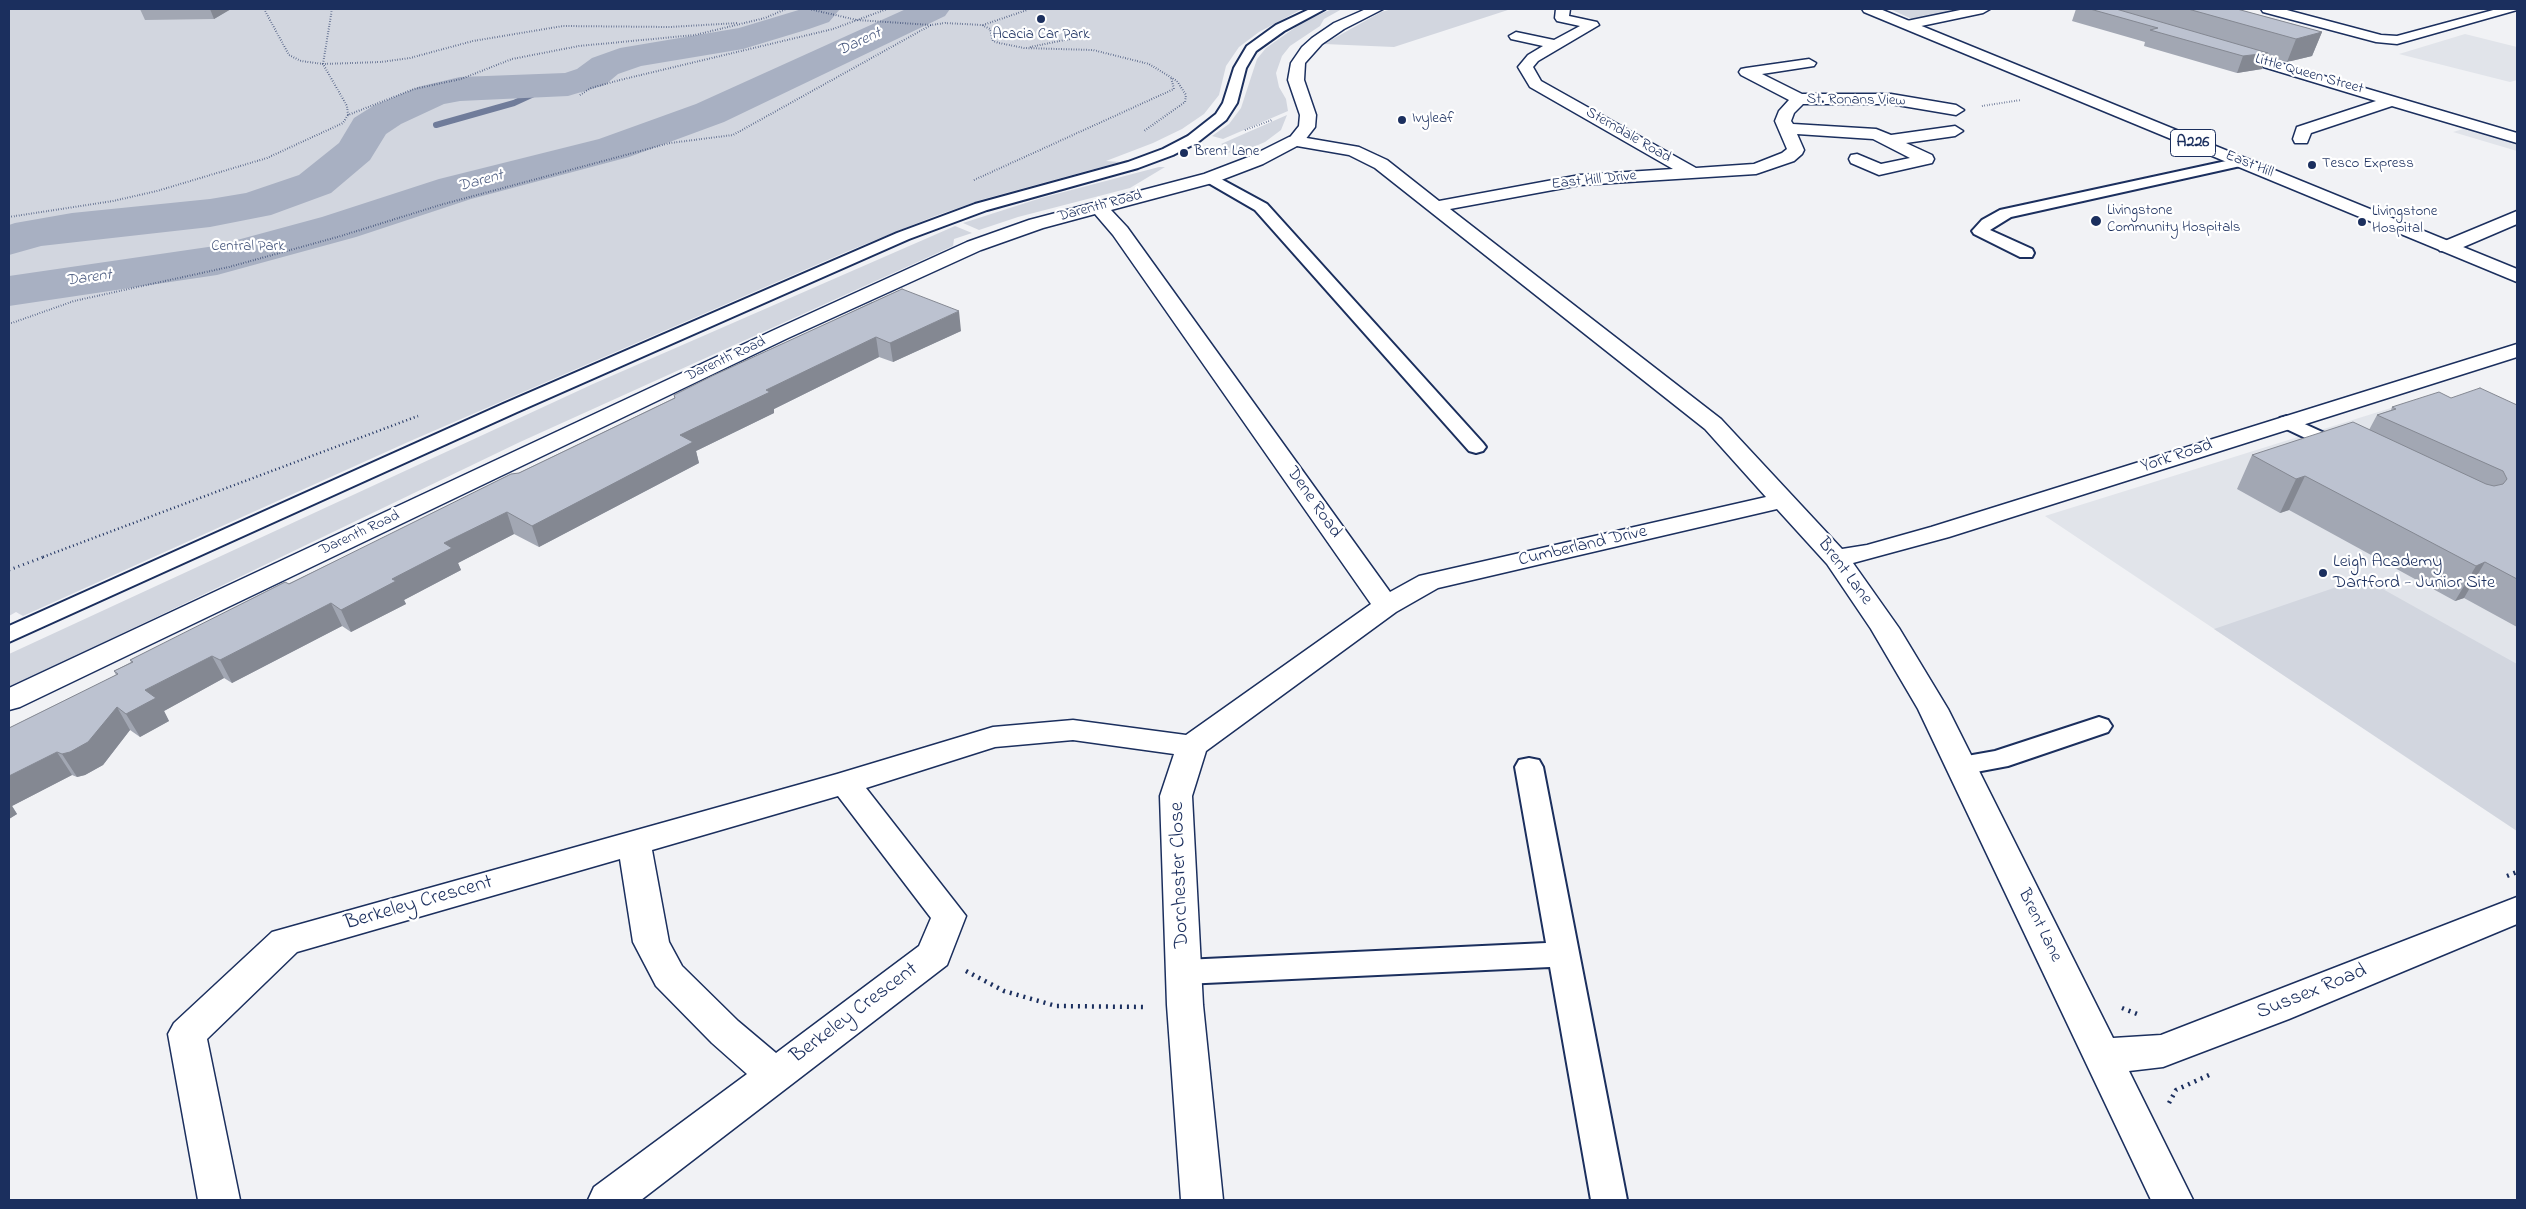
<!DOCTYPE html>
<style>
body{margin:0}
#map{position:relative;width:2526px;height:1209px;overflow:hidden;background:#f1f2f5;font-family:"Indie Flower",sans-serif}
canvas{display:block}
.frame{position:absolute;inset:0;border:10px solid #1b2f5e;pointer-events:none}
</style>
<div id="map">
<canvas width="2526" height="1209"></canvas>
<div class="frame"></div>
</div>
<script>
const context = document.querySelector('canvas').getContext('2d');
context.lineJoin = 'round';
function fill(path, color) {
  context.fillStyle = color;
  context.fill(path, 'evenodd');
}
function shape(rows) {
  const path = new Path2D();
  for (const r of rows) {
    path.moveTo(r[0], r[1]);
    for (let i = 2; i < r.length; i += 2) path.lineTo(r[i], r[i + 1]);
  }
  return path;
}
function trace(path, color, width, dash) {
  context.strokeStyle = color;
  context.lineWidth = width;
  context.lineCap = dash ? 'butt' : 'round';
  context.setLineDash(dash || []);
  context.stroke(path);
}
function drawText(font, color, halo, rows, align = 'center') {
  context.font = font + ' "Indie Flower",sans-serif';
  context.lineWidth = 4.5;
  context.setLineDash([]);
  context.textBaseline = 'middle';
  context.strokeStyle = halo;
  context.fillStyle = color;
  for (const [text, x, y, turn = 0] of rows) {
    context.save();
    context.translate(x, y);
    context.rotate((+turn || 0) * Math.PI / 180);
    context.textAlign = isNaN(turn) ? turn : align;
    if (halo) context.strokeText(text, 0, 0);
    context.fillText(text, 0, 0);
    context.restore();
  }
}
fill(shape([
 [2465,34,2517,47,2517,80,2510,82,2399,54],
 [2470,127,2517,141,2517,151,2453,132],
 [2423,398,2517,442,2517,831,2045,516]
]), '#e1e4ea');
fill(shape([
 [9,9,1302,9,1259,32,1239,47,1226,66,1219,95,1204,114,1182,129,1153,143,1106,161,1120,162,984,199,935,216,846,252,408,442,23,616,16,612,9,616],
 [1332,9,1342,9,1324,19,1320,26,1290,46,1282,56,1276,73,1279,87,1286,99,1288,111,1223,139,1212,136,1229,124,1241,108,1257,59,1266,48,1303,22],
 [1392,9,1511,9,1394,47,1324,44,1381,12],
 [1890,9,1967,9,1914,20],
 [1287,115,1281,130,1265,142,1237,154,1227,152,1229,149,1221,144],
 [1159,167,1165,167,1130,188,1018,217,979,230,963,223,1041,198],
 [955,226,972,233,954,239,953,246,520,442,9,688,9,654,593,384],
 [2363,578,2517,664,2517,831,2214,629]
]), '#d2d6df');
trace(shape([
 [436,125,514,103,551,86]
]), '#707c9a', 6);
fill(shape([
 [802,9,840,9,829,22,809,29,743,49,641,66,618,74,605,85,568,96,460,101,444,104,401,124,386,134,370,160,331,193,271,215,210,227,41,246,9,255,9,225,15,223,72,213,210,199,246,193,299,175,339,143,354,118,373,106,418,87,460,77,565,73,577,69,592,58,620,48,739,28,802,9],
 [906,9,950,9,945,16,724,122,629,157,471,199,356,237,217,275,9,306,9,276,215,246,322,217,439,179,599,139,696,104,906,9]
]), '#a8b0c2');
const service = shape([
 [1310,9,1325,9,1284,31,1256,51,1246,68,1237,103,1226,120,1198,142,1173,155,1138,168,987,210,909,239,517,412,9,642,9,626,503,404,897,233,975,204,1128,162,1163,149,1188,136,1216,114,1223,103,1234,68,1247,46,1276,25,1310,9],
 [2240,158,2245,159,2247,162,2245,165,2011,217,1990,230,2032,249,2034,253,2032,257,2020,257,1974,234,1972,231,1982,220,2000,210,2240,158],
 [1210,173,1267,204,1483,443,1486,447,1483,451,1476,453,1469,451,1255,210,1205,181,1202,178,1205,175,1210,173],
 [2287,416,2351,445,2354,449,2351,453,2344,455,2337,453,2280,426,2277,422,2280,418,2287,416],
 [2099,717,2108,720,2112,726,2108,732,2008,766,1960,775,1950,773,1946,766,1950,759,1995,751,2099,717],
 [1529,758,1539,760,1543,767,1627,1200,1591,1200,1550,967,1184,984,1173,981,1168,972,1173,963,1184,960,1546,943,1515,767,1519,760,1529,758]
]);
const minor = shape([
 [1556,9,1570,9,1569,16,1597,22,1599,25,1538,61,1533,67,1541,81,1696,168,1754,164,1782,153,1787,149,1775,121,1779,111,1789,100,1741,75,1739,72,1741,69,1746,68,1809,59,1816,63,1814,66,1762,74,1802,94,1891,94,1956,105,1964,110,1956,115,1891,104,1803,104,1794,113,1791,121,1793,124,1876,129,1891,135,1955,126,1963,131,1955,136,1906,143,1932,155,1934,159,1932,163,1879,175,1851,163,1849,159,1851,155,1857,154,1881,164,1910,158,1873,139,1797,134,1804,150,1802,154,1794,161,1756,174,1580,185,1450,209,1721,419,1842,549,1867,545,1931,527,2517,344,2517,357,1949,537,1853,563,1899,628,1948,709,2113,1038,2161,1035,2517,897,2517,924,2289,1019,2176,1062,2163,1067,2129,1071,2193,1200,2151,1200,1918,709,1871,629,1827,564,1777,509,1438,588,1396,612,1206,751,1192,796,1203,1005,1223,1200,1181,1200,1167,1005,1160,796,1174,754,1073,740,995,747,866,788,966,916,947,965,641,1200,588,1200,594,1187,747,1074,712,1043,656,986,633,942,620,859,297,952,207,1039,240,1200,198,1200,168,1034,174,1023,272,932,837,774,993,727,1073,720,1186,735,1371,604,1113,235,1095,214,1043,228,981,250,788,338,20,707,9,710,9,688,774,330,967,242,1029,220,1204,174,1251,156,1289,137,1295,136,1359,147,1387,160,1439,201,1580,175,1673,169,1530,87,1518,67,1528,55,1543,46,1511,39,1509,36,1516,32,1554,40,1580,26,1557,21,1555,18,1556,9],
 [1297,146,1349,155,1375,168,1705,429,1766,497,1419,576,1390,592,1127,227,1111,210,1216,182,1263,164,1297,146],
 [838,796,931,918,919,946,776,1053,738,1021,682,966,669,942,652,850,838,796],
 [1965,9,1990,9,1983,13,1907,29,1900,25,1902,22,1965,9],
 [2261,9,2283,9,2381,35,2397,36,2497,9,2517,10,2397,44,2376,42,2263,12,2261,9],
 [2229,48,2517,133,2517,143,2392,106,2311,133,2307,143,2295,143,2293,139,2297,127,2376,101,2224,55,2222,52,2224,49,2229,48],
 [2517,211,2517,224,2454,251,2440,251,2437,247,2440,243,2517,211]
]);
const tertiary = shape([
 [1366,9,1383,9,1344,29,1322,44,1305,63,1304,80,1316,115,1315,127,1301,145,1289,145,1287,141,1299,126,1300,115,1288,80,1291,63,1302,47,1312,38,1334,23,1366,9]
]);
const primary = shape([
 [1862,9,1880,9,2517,269,2517,282,1864,12,1862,9]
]);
trace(service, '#1b2f5e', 4);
trace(minor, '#1b2f5e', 3);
trace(tertiary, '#1b2f5e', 3);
trace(primary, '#1b2f5e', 3);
trace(shape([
 [264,9,289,55,301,61,323,64,381,62,410,58,473,41,563,26,670,27,738,23],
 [332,9,323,64,347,106,348,115],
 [809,9,857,20,931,25,945,23,982,25,990,29,993,41,999,43,1024,48,1093,50,1149,64,1177,81,1186,95,1185,102,1144,131],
 [983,25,1027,10],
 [1030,47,1090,35],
 [580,95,591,88,620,80,833,29,887,9],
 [1982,106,2021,100],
 [1245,130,1272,120],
 [974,180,1174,89,1171,77],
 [9,217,113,201,157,191,267,158,343,123,348,115,414,89,461,79,512,59,579,46,695,35,765,18,786,9],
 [9,324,74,301,229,267,341,236,440,205,670,143,733,135,931,25]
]), '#1b2f5e', 2, [0.5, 2]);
trace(shape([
 [43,557,418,416]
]), '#1b2f5e', 2.5, [1, 3]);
trace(shape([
 [9,570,46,556]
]), '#1b2f5e', 3, [1, 4]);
trace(shape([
 [2507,876,2517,872],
 [966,971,1004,991,1056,1006,1147,1007],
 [2122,1008,2137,1014],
 [2169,1103,2176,1090,2209,1075]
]), '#1b2f5e', 4.5, [2, 5]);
fill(service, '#fff');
fill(minor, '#fff');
fill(tertiary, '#fff');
fill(primary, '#fff');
fill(shape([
 [140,9,231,9,214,19,145,20],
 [2076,9,2237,9,2322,32,2312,56,2287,62,2266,57,2262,69,2237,73,2144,46,2145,42,2072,21],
 [872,302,961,331,893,362,879,357,774,409,774,413,696,451,699,463,539,547,514,534,458,563,461,570,404,600,406,604,351,632,342,626,232,683,224,678,164,711,169,721,140,737,130,730,103,765,85,775,77,777,72,775,12,806,17,814,9,819,9,728,116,675,114,671,131,662,130,660,674,398],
 [2451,398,2517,405,2517,627,2464,598,2455,601,2289,510,2280,513,2237,489,2252,455,2369,430,2377,415,2391,410,2392,407]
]), '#a2a7b3');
fill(shape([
 [210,9,231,9,214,19],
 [2322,32,2312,56,2287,62,2296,39],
 [2268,53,2262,69,2237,73,2243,56],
 [959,311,961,331,893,362,890,343],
 [876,337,879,357,774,409,774,413,696,451,699,463,539,547,532,526,680,435,766,390],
 [2305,476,2289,510,2280,513,2296,479],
 [507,512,514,534,458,563,461,570,404,600,406,604,351,632,341,610,392,579,444,543],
 [2485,562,2464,598,2455,601,2476,566],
 [331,603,342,626,232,683,220,660],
 [212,656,224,678,164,711,169,721,140,737,126,714,145,690],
 [117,707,130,730,103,765,85,775,77,777,62,754],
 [57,752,72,775,12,806,17,814,9,819,9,776]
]), '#848892');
const building = shape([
 [2090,9,2116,9,2268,53,2243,56,2150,30,2158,28,2090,9],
 [2188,9,2237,9,2322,32,2296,39,2188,9],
 [902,289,959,311,890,343,876,337,766,390,770,392,680,435,693,442,532,526,507,512,444,543,452,548,392,579,396,581,341,610,331,603,220,660,212,656,145,690,156,698,126,714,117,707,88,742,70,752,62,754,57,752,9,776,9,728,118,674,114,671,133,662,130,660,285,582,289,584,511,474,519,473,675,398,674,395,712,376,902,289],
 [2480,388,2517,405,2517,579,2485,562,2476,566,2305,476,2296,479,2252,455,2353,422,2486,484,2494,486,2503,484,2507,479,2503,471,2377,415,2396,409,2392,407,2439,392,2451,398,2480,388]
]);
fill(building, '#bcc2d0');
trace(building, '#848892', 1);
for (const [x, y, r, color] of [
 [1041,19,5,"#1b2f5e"],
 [1402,120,5,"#1b2f5e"],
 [1184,153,5,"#1b2f5e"],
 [2312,165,5,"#1b2f5e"],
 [2096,221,6,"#1b2f5e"],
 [2362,222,5,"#1b2f5e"],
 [2323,573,5,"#1b2f5e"]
]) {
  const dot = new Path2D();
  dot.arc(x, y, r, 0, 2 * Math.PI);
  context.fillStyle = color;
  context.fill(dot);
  trace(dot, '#fff', 2);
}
drawText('15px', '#1b2f5e', '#fff', [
 ["Acacia Car Park",1041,36,"center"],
 ["Ivyleaf",1412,120],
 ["Brent Lane",1194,153],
 ["Tesco Express",2322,165],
 ["Livingstone",2107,212],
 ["Community Hospitals",2107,229],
 ["Livingstone",2372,213],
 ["Hospital",2372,230]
], 'left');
drawText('15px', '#1b2f5e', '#fff', [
 ["Little Queen Street",2309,75,16],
 ["St. Ronans View",1856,101,1],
 ["Sterndale Road",1628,136,30],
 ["East Hill",2249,165,22],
 ["East Hill Drive",1594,181,-6],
 ["Darenth Road",1100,207,-15],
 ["Darenth Road",726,360,-25],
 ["Darenth Road",360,534,-25]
]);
drawText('15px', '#49597e', '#fff', [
 ["Central Park",248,248]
]);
drawText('italic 16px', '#4c5c81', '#fff', [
 ["Darent",860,43,-25],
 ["Darent",481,182,-15],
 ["Darent",89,279,-8]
]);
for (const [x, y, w] of [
 [2193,143,45]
]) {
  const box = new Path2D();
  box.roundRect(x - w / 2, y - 13.5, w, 27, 4);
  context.fillStyle = '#fff';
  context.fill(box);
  trace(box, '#1b2f5e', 1);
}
drawText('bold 16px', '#1b2f5e', null, [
 ["A226",2193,143]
]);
drawText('18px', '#1b2f5e', '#fff', [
 ["York Road",2177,457,-18],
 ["Dene Road",1313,503,55],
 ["Cumberland Drive",1583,547,-13],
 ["Brent Lane",1844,572,53],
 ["Brent Lane",2039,926,64]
]);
drawText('18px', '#1b2f5e', '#fff', [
 ["Leigh Academy",2333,563],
 ["Dartford - Junior Site",2333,584]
], 'left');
drawText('21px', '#1b2f5e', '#fff', [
 ["Dorchester Close",1181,875,-92],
 ["Berkeley Crescent",419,904,-16],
 ["Sussex Road",2312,993,-22],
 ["Berkeley Crescent",855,1014,-37]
]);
</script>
